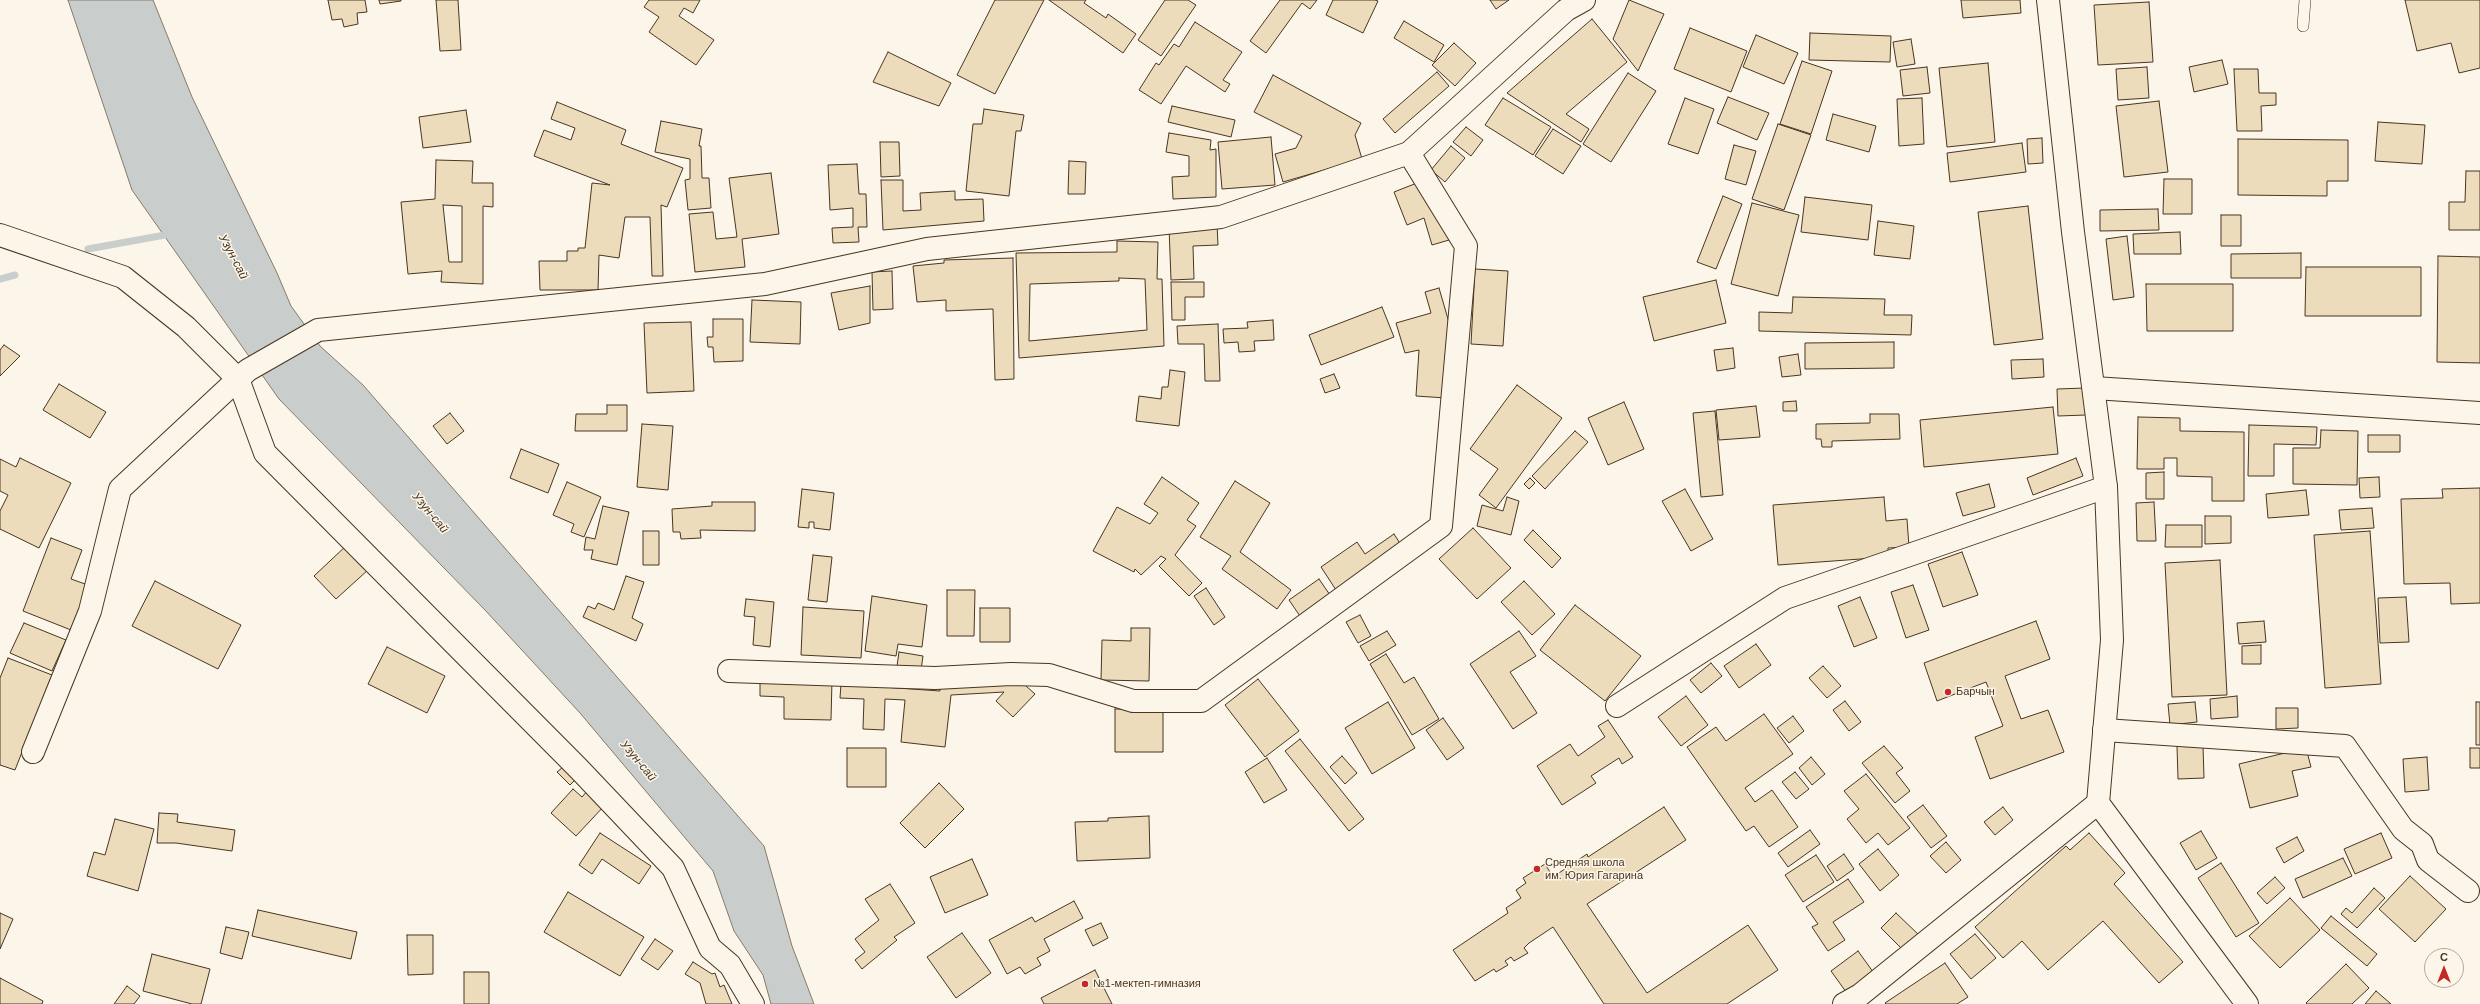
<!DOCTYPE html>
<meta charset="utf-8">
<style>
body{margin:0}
#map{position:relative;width:2480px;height:1004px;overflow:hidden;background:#fbf6e9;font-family:Helvetica,sans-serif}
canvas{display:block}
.north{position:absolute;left:2424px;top:948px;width:40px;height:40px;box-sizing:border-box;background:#fbf6e9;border:1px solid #b4a999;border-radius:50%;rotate:0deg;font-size:11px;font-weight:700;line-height:16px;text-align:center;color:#4a3520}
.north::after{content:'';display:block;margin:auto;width:14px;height:18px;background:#c62828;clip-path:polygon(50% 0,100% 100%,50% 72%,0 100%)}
</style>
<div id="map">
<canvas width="2480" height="1004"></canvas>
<div class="north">С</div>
</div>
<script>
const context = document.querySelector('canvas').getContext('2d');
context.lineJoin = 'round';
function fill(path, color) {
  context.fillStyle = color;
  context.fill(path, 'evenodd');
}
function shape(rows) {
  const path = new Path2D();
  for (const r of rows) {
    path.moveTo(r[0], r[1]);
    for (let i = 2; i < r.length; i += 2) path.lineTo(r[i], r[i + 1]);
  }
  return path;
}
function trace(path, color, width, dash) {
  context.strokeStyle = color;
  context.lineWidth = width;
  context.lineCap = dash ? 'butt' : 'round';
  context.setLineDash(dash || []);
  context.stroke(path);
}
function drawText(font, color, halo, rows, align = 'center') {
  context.font = font + ' Helvetica,sans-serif';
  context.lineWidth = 3;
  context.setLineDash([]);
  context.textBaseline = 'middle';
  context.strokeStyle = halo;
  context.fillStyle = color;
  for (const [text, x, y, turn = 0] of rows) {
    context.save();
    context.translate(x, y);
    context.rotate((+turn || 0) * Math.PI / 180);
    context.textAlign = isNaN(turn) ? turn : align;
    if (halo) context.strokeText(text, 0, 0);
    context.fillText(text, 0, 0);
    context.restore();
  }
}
const water = shape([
 [68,0,153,0,192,97,277,273,291,306,320,346,363,385,764,846,792,946,814,1004,771,1004,763,975,734,931,713,871,580,713,484,609,279,399,132,190,68,0]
]);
fill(water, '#c9cecd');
trace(water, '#887966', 1);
trace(shape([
 [88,249,165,235,171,231],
 [0,279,15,275]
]), '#c9cecd', 7);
const building = shape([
 [328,0,365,0,367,12,357,13,358,24,344,27,342,19,332,20,328,0],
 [379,0,401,0,401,1,380,4,379,0],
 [436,0,458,0,461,50,440,51,436,0],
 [649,0,700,0,693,13,684,8,679,16,714,40,696,65,649,32,659,17,644,7,649,0],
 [995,0,1044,0,995,94,957,75,995,0],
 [1049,0,1086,0,1084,3,1106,18,1108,14,1136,34,1123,53,1049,0],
 [1165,0,1188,0,1196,5,1161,56,1138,40,1165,0],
 [1280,0,1317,0,1310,9,1302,3,1266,53,1250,41,1280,0],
 [1333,0,1375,0,1378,1,1363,33,1326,15,1333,0],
 [1490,0,1509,0,1496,9,1490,0],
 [1629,0,1664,14,1638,71,1613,39,1629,0],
 [1961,0,2020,0,2021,13,1963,18,1961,0],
 [2405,0,2480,0,2480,68,2459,73,2451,43,2417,51,2405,0],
 [2149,2,2153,62,2098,65,2094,5,2149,2],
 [1592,19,1627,62,1566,114,1589,129,1581,142,1507,93,1592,19],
 [1404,21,1444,45,1434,62,1394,38,1404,21],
 [1195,22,1242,52,1223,80,1230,84,1225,92,1186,66,1161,104,1139,90,1156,63,1159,65,1174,44,1179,47,1195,22],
 [1690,28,1747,51,1731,92,1674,69,1690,28],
 [1810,33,1891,36,1890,62,1809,60,1810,33],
 [1756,35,1798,53,1784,84,1743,67,1756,35],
 [1911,39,1915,64,1897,67,1893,42,1911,39],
 [1454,43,1476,63,1455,86,1432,65,1454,43],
 [888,52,951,83,939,106,873,82,888,52],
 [2222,60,2228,84,2194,92,2189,67,2222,60],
 [1802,61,1832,71,1811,134,1780,124,1802,61],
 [1988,63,1995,142,1947,147,1939,68,1988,63],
 [1927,67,1930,93,1903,96,1900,70,1927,67],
 [2147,67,2149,98,2118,100,2116,69,2147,67],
 [2234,69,2258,69,2259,93,2276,93,2276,105,2261,106,2262,131,2237,131,2234,69],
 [1437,72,1449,86,1395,133,1383,119,1437,72],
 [1628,73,1656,91,1611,162,1583,144,1628,73],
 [1273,75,1361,123,1355,135,1362,159,1283,182,1275,154,1296,148,1302,136,1254,112,1273,75],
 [1728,97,1769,113,1757,140,1717,123,1728,97],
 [1503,98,1551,127,1533,155,1485,125,1503,98],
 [1685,98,1714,109,1698,154,1668,144,1685,98],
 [1922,98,1924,144,1899,146,1897,99,1922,98],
 [2159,101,2168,172,2124,177,2116,106,2159,101],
 [557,102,626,130,621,144,683,168,667,207,661,205,663,276,652,276,650,217,625,217,619,258,599,255,598,290,540,290,539,261,567,261,567,251,578,251,578,248,585,248,592,183,610,185,534,156,544,130,571,140,575,128,551,119,557,102],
 [1172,106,1235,120,1231,137,1168,122,1172,106],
 [984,109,1024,115,1021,131,1016,131,1009,196,966,191,973,124,982,124,984,109],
 [466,110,471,142,423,148,419,117,466,110],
 [1833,114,1876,126,1869,152,1826,140,1833,114],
 [661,121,702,129,699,146,701,146,702,178,709,178,711,208,688,210,685,180,690,179,690,159,655,152,661,121],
 [2378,122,2425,125,2422,164,2375,161,2378,122],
 [1778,124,1811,135,1784,210,1752,199,1778,124],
 [1466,127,1483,140,1471,156,1453,142,1466,127],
 [1553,129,1581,146,1563,174,1535,156,1553,129],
 [1169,133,1211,140,1210,150,1216,149,1216,197,1173,199,1172,177,1189,176,1189,156,1166,152,1169,133],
 [1271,137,1275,185,1222,189,1218,142,1271,137],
 [2042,138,2043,163,2028,164,2027,139,2042,138],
 [2238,139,2348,140,2348,181,2327,181,2327,196,2238,195,2238,139],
 [880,142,899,142,900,176,881,177,880,142],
 [2022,143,2026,172,1950,182,1947,153,2022,143],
 [1734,145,1756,151,1746,185,1725,179,1734,145],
 [1451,146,1465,158,1445,182,1431,170,1451,146],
 [436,160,473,161,472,183,493,183,493,207,483,206,483,284,441,282,442,271,408,274,401,202,435,199,436,160],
 [443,205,462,206,462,262,449,262,443,205],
 [1069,161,1086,162,1085,194,1068,194,1069,161],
 [857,164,859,194,866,194,867,227,858,227,859,242,833,243,832,228,853,227,853,208,830,210,828,165,857,164],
 [2466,171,2480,171,2480,230,2449,230,2449,202,2465,202,2466,171],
 [771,173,779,234,742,239,745,267,695,272,689,214,713,212,716,239,737,237,729,178,771,173],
 [2164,179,2192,179,2192,214,2163,214,2164,179],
 [881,180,903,180,903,211,921,210,920,193,955,191,955,200,983,199,984,221,883,230,881,180],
 [1422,181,1449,240,1432,245,1424,218,1407,225,1394,192,1422,181],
 [1723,196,1742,204,1716,269,1697,262,1723,196],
 [1805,197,1872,205,1868,240,1801,232,1805,197],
 [1752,203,1799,215,1778,296,1731,284,1752,203],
 [2028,206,2043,339,1994,345,1978,212,2028,206],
 [2158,209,2159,230,2100,231,2100,210,2158,209],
 [2221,215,2241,215,2241,246,2221,246,2221,215],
 [1878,221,1914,226,1910,259,1874,255,1878,221],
 [1217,224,1218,245,1193,246,1194,279,1171,280,1169,227,1217,224],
 [2180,232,2181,254,2134,254,2133,234,2180,232],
 [2127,236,2134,297,2113,300,2106,239,2127,236],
 [1117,241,1158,242,1157,279,1162,279,1164,346,1019,358,1016,253,1117,252,1117,241],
 [1119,278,1145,279,1147,330,1029,341,1030,284,1119,281,1119,278],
 [2301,253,2301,278,2231,278,2231,254,2301,253],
 [2438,256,2480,257,2480,363,2437,362,2438,256],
 [1013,258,1014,379,995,380,993,309,946,311,946,300,917,302,913,266,944,263,944,260,1013,258],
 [2306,267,2421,267,2421,316,2305,316,2306,267],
 [1475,269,1508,271,1503,346,1471,344,1475,269],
 [892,271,893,309,873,310,872,272,892,271],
 [1716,280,1726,323,1654,341,1643,297,1716,280],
 [1171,282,1204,282,1204,297,1185,297,1185,320,1172,320,1171,282],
 [2146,284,2233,284,2233,331,2147,331,2146,284],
 [870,286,870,323,839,330,831,293,870,286],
 [1439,288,1450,326,1446,398,1416,396,1419,350,1405,353,1396,323,1431,313,1425,292,1439,288],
 [1793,297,1885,299,1884,315,1912,315,1911,335,1759,331,1759,312,1792,313,1793,297],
 [752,300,801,302,800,344,750,342,752,300],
 [1382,307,1394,337,1321,365,1309,335,1382,307],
 [713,319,743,319,743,361,714,362,713,347,708,347,707,337,713,337,713,319],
 [1273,320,1274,340,1254,341,1255,351,1239,352,1238,342,1224,343,1223,329,1248,328,1247,322,1273,320],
 [691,322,694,391,647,393,644,323,691,322],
 [1218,324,1220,381,1205,381,1204,344,1178,344,1177,326,1218,324],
 [1894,342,1894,368,1805,369,1805,343,1894,342],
 [4,345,20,356,0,376,0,350,4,345],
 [1733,348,1735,368,1717,371,1714,350,1733,348],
 [1798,354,1801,375,1782,377,1779,357,1798,354],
 [2043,359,2044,377,2012,379,2011,360,2043,359],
 [1170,370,1185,372,1179,426,1136,421,1139,396,1161,399,1162,387,1168,387,1170,370],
 [1334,374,1340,388,1325,393,1320,379,1334,374],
 [59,384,106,412,90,438,43,410,59,384],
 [1517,385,1562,418,1496,508,1479,495,1498,469,1470,449,1517,385],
 [2085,388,2086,415,2058,416,2057,389,2085,388],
 [1796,401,1797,411,1783,411,1783,402,1796,401],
 [1624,402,1644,449,1608,465,1588,418,1624,402],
 [607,405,627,405,627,431,575,431,576,414,607,414,607,405],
 [1756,406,1760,437,1719,440,1716,410,1756,406],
 [2053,407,2058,454,1924,467,1920,420,2053,407],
 [1715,411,1723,495,1701,497,1693,413,1715,411],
 [450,413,464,431,447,444,433,426,450,413],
 [1870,414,1899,414,1900,439,1832,441,1832,447,1822,447,1821,439,1816,439,1816,424,1870,423,1870,414],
 [2138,417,2180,418,2180,431,2244,432,2244,501,2212,501,2212,477,2177,476,2177,458,2164,458,2164,469,2137,469,2138,417],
 [642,424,673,426,668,490,637,487,642,424],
 [2249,425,2317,427,2316,445,2274,444,2274,476,2248,476,2249,425],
 [2321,430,2358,431,2357,485,2293,484,2293,448,2320,448,2321,430],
 [1575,431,1588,442,1545,489,1532,476,1575,431],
 [2368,435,2400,435,2400,452,2368,452,2368,435],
 [521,449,559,464,548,493,510,478,521,449],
 [20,458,71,483,39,548,0,529,0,511,8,495,0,491,0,459,16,467,20,458],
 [2076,458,2083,476,2033,495,2027,478,2076,458],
 [2164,472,2164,499,2146,499,2146,473,2164,472],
 [1162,477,1199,503,1187,520,1196,526,1175,555,1202,583,1189,596,1159,566,1166,559,1161,556,1141,575,1135,569,1134,572,1093,551,1117,507,1150,524,1158,513,1144,504,1162,477],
 [2379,477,2380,497,2360,498,2359,478,2379,477],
 [1530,478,1535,483,1529,489,1524,484,1530,478],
 [1235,481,1270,503,1240,552,1291,590,1277,609,1222,569,1231,556,1200,537,1235,481],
 [567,482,601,497,584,537,571,532,574,524,553,515,567,482],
 [1989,484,1995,507,1963,516,1956,493,1989,484],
 [2480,488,2480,603,2451,604,2450,583,2404,584,2401,499,2443,498,2442,489,2480,488],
 [802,489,834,493,830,530,814,528,814,522,809,522,809,528,798,527,802,489],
 [1685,489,1713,539,1691,551,1662,501,1685,489],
 [2306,490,2309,515,2268,518,2266,494,2306,490],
 [1507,497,1519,501,1511,535,1477,526,1482,505,1503,511,1507,497],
 [1884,497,1886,521,1907,519,1909,547,1888,548,1888,557,1778,565,1773,505,1884,497],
 [712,502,755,502,755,531,700,530,701,538,681,539,680,532,673,532,672,509,712,506,712,502],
 [2154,502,2156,541,2137,541,2136,503,2154,502],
 [603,506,629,512,617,565,591,559,593,550,584,550,586,537,595,539,603,506],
 [2372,508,2374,528,2341,530,2339,510,2372,508],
 [2205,516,2231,516,2231,543,2205,544,2205,516],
 [2166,525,2202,525,2202,547,2165,547,2166,525],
 [1473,528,1511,568,1477,599,1439,559,1473,528],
 [1533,530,1561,558,1552,568,1524,540,1533,530],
 [643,531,659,531,659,565,643,565,643,531],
 [2370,531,2381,684,2325,688,2314,535,2370,531],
 [1394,534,1401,545,1336,590,1321,567,1357,542,1365,554,1394,534],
 [51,538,82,550,71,579,88,585,71,630,23,611,51,538],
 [347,545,369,569,336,599,314,576,347,545],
 [1962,552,1978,595,1943,607,1928,564,1962,552],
 [813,555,832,557,827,602,808,600,813,555],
 [2220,560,2227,695,2172,697,2165,563,2220,560],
 [626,576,644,582,632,618,643,624,636,641,583,617,588,606,595,609,598,603,614,610,626,576],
 [1319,579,1330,595,1300,616,1289,600,1319,579],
 [155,581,241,625,218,669,132,626,155,581],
 [1524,581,1555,614,1532,635,1501,602,1524,581],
 [1913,585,1929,630,1906,638,1891,592,1913,585],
 [1206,588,1225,617,1214,625,1194,596,1206,588],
 [947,590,975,590,974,636,947,636,947,590],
 [872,596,927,605,922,647,898,644,896,656,865,651,872,596],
 [1860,597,1877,638,1854,647,1838,606,1860,597],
 [2406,597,2409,642,2380,643,2378,598,2406,597],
 [746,599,774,602,770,647,753,645,755,617,744,616,746,599],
 [1575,605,1641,656,1605,701,1540,650,1575,605],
 [803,607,864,611,861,658,801,655,803,607],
 [980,608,1010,608,1010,642,980,642,980,608],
 [1360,615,1371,636,1358,643,1346,622,1360,615],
 [2036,621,2050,659,2005,676,2021,719,2048,710,2064,752,1990,779,1975,737,2003,726,1986,682,1937,701,1924,663,2036,621],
 [2264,621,2266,642,2239,644,2237,623,2264,621],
 [24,623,66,640,52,671,10,653,24,623],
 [1131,628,1150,628,1149,681,1101,680,1102,640,1131,641,1131,628],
 [1387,631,1396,645,1369,661,1360,646,1387,631],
 [1519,631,1536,656,1510,672,1537,713,1513,729,1470,664,1519,631],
 [1756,644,1771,665,1739,688,1724,666,1756,644],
 [2261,645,2261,664,2242,664,2242,646,2261,645],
 [387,647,445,676,427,713,368,684,387,647],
 [899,652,923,656,921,670,897,666,899,652],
 [1386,654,1404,683,1414,677,1439,719,1412,735,1370,664,1386,654],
 [8,658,52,675,15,770,0,765,0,678,8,658],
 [1711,663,1722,676,1701,693,1690,680,1711,663],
 [1823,666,1841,686,1827,698,1809,678,1823,666],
 [760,678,832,680,831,720,784,719,784,697,760,696,760,678],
 [1017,678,1035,694,1013,717,996,701,1004,692,951,695,945,747,901,742,905,700,885,699,884,730,863,729,864,699,840,698,841,684,940,691,939,683,1017,678],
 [1258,679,1299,731,1265,757,1225,705,1258,679],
 [1686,696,1708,725,1681,746,1658,717,1686,696],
 [2237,696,2238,717,2211,719,2210,699,2237,696],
 [1845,701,1861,722,1849,731,1833,710,1845,701],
 [1388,702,1415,748,1372,774,1345,728,1388,702],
 [2195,702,2197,722,2170,725,2168,704,2195,702],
 [2476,702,2480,702,2480,745,2476,745,2476,702],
 [2276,708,2298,708,2298,728,2276,729,2276,708],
 [1115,709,1163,709,1163,752,1115,752,1115,709],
 [1764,714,1793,754,1745,788,1755,802,1772,790,1798,827,1769,847,1754,826,1746,831,1687,747,1716,727,1726,741,1764,714],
 [1793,716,1804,731,1789,743,1777,728,1793,716],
 [1443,718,1464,748,1447,760,1426,730,1443,718],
 [1608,720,1633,757,1622,764,1619,758,1591,776,1596,783,1562,805,1537,766,1570,744,1578,756,1605,737,1598,726,1608,720],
 [1300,739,1364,819,1349,831,1285,751,1300,739],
 [1884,746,1903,768,1896,773,1910,791,1895,803,1862,763,1884,746],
 [2177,746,2203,746,2204,778,2178,779,2177,746],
 [847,748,886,748,886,787,847,787,847,748],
 [2306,748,2311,767,2292,771,2298,796,2250,808,2239,764,2306,748],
 [2470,748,2480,748,2480,768,2470,768,2470,748],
 [1342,756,1357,773,1345,784,1330,767,1342,756],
 [1811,757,1825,774,1812,785,1799,768,1811,757],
 [2427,757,2429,790,2405,792,2403,759,2427,757],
 [1267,758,1287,790,1264,803,1245,772,1267,758],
 [568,763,580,775,570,785,557,772,568,763],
 [1795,772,1809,789,1796,799,1782,782,1795,772],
 [1866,774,1910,828,1888,845,1878,833,1866,843,1847,819,1859,809,1844,791,1866,774],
 [939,783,964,809,925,848,900,823,939,783],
 [573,789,582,797,588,790,605,805,576,836,551,813,573,789],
 [1923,805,1947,836,1931,848,1907,817,1923,805],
 [1664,807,1686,840,1587,904,1647,993,1748,925,1778,970,1727,1004,1604,1004,1553,927,1529,943,1524,948,1528,953,1514,961,1511,957,1505,961,1508,965,1496,972,1494,969,1475,981,1453,950,1508,913,1506,908,1521,898,1516,890,1526,883,1523,878,1545,864,1553,877,1587,854,1588,857,1664,807],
 [2003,807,2013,820,1995,835,1984,822,2003,807],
 [159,813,178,814,177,822,235,830,232,851,176,843,157,843,159,813],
 [1149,816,1150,858,1077,861,1075,822,1108,821,1108,818,1149,816],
 [115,819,154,829,138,891,87,876,94,852,105,855,115,819],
 [1810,830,1820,844,1788,867,1778,853,1810,830],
 [2201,831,2217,858,2196,870,2180,843,2201,831],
 [600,833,651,866,639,884,602,859,592,874,579,865,600,833],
 [2089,833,2125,873,2114,884,2183,962,2159,983,2103,921,2048,970,2022,941,2003,958,1975,927,2066,846,2070,850,2089,833],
 [2381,833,2392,858,2355,874,2344,849,2381,833],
 [2297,837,2304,851,2284,863,2276,848,2297,837],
 [1946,842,1961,860,1946,873,1930,856,1946,842],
 [1878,849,1899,875,1880,891,1859,864,1878,849],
 [1844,854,1854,869,1837,881,1827,866,1844,854],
 [1816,855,1834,882,1803,902,1785,875,1816,855],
 [2343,858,2352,876,2303,898,2295,879,2343,858],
 [972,859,988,895,945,913,930,877,972,859],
 [2221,863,2259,923,2236,937,2198,878,2221,863],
 [2410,876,2446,909,2415,942,2379,909,2410,876],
 [2275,877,2285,888,2267,904,2257,893,2275,877],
 [1848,879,1864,902,1833,922,1845,940,1828,951,1812,927,1818,924,1806,907,1848,879],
 [890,884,915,923,894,937,897,940,862,969,855,960,865,952,855,939,879,920,865,899,890,884],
 [2374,888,2385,898,2357,928,2341,914,2346,908,2352,913,2374,888],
 [568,892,644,937,620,976,544,932,568,892],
 [2290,898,2320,930,2280,968,2249,936,2290,898],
 [1074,901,1083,918,1044,939,1050,951,1037,958,1041,965,1025,974,1020,967,1007,974,989,940,1032,917,1035,922,1074,901],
 [258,910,357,932,351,959,252,936,258,910],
 [0,913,13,919,0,949,0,913],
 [1896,913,1920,936,1905,952,1881,928,1896,913],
 [2331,916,2377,954,2367,966,2321,928,2331,916],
 [1101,923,1108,938,1093,946,1085,930,1101,923],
 [226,927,249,932,242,959,220,953,226,927],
 [962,933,991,973,956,998,927,957,962,933],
 [1975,934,1996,958,1971,979,1950,954,1975,934],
 [407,935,433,935,433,974,408,975,407,935],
 [655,939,673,951,658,970,641,959,655,939],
 [1858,951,1876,976,1849,996,1831,971,1858,951],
 [152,954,210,969,201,1004,192,1004,143,991,152,954],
 [693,962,712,974,715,973,720,987,724,985,732,1004,706,1004,700,983,685,974,693,962],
 [1945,963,1968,997,1957,1004,1886,1004,1885,1003,1945,963],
 [2346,964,2369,988,2352,1004,2307,1004,2306,1003,2346,964],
 [1095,970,1112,1004,1044,1004,1041,998,1095,970],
 [464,972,489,972,489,1004,464,1004,464,972],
 [0,978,43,1001,42,1004,0,1004,0,978],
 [127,986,140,996,134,1004,114,1004,127,986],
 [2376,991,2391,1004,2365,1004,2376,991]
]);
fill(building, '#ecdcbc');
trace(building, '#4a3520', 1);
const lane = shape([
 [2303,26,2305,0]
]);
const street = shape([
 [2094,388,2480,413],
 [729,671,935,678,1011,674,1049,675,1133,701,1201,701,1441,526,1466,246,1409,153],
 [1617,706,1785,598,2106,487],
 [2104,730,2345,746,2403,829,2422,844,2428,860,2468,891],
 [33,752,90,611,120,489,238,379,265,453,579,769,673,868,710,948,730,965,753,1004],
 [1844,1004,1860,995,2098,803]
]);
const secondary = shape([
 [2048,0,2073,232,2106,487,2112,640,2098,803,2247,1004],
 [0,235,123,277,186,327,238,379,248,370,318,330,765,284,927,249,1221,217,1409,153,1566,10,1584,0]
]);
trace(lane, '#4a3520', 12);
trace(street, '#4a3520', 24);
trace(secondary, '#4a3520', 24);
trace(lane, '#fbf6e9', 11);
trace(street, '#fbf6e9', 22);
trace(secondary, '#fbf6e9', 22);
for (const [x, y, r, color] of [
 [1948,692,4,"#c62828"],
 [1537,869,4,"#c62828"],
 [1085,984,4,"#c62828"]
]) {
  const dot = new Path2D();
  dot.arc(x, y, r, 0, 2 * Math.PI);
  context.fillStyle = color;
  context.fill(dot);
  trace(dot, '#fbf6e9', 1.5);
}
drawText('11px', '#4a3520', '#fbf6e9', [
 ["Барчын",1956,692],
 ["Средняя школа",1545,863],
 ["им. Юрия Гагарина",1545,876],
 ["№1-мектеп-гимназия",1093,984]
], 'left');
drawText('italic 12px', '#4a3520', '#fbf6e9', [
 ["Узун-сай",233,257,62],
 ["Узун-сай",430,513,50],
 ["Узун-сай",638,761,50]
]);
</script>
